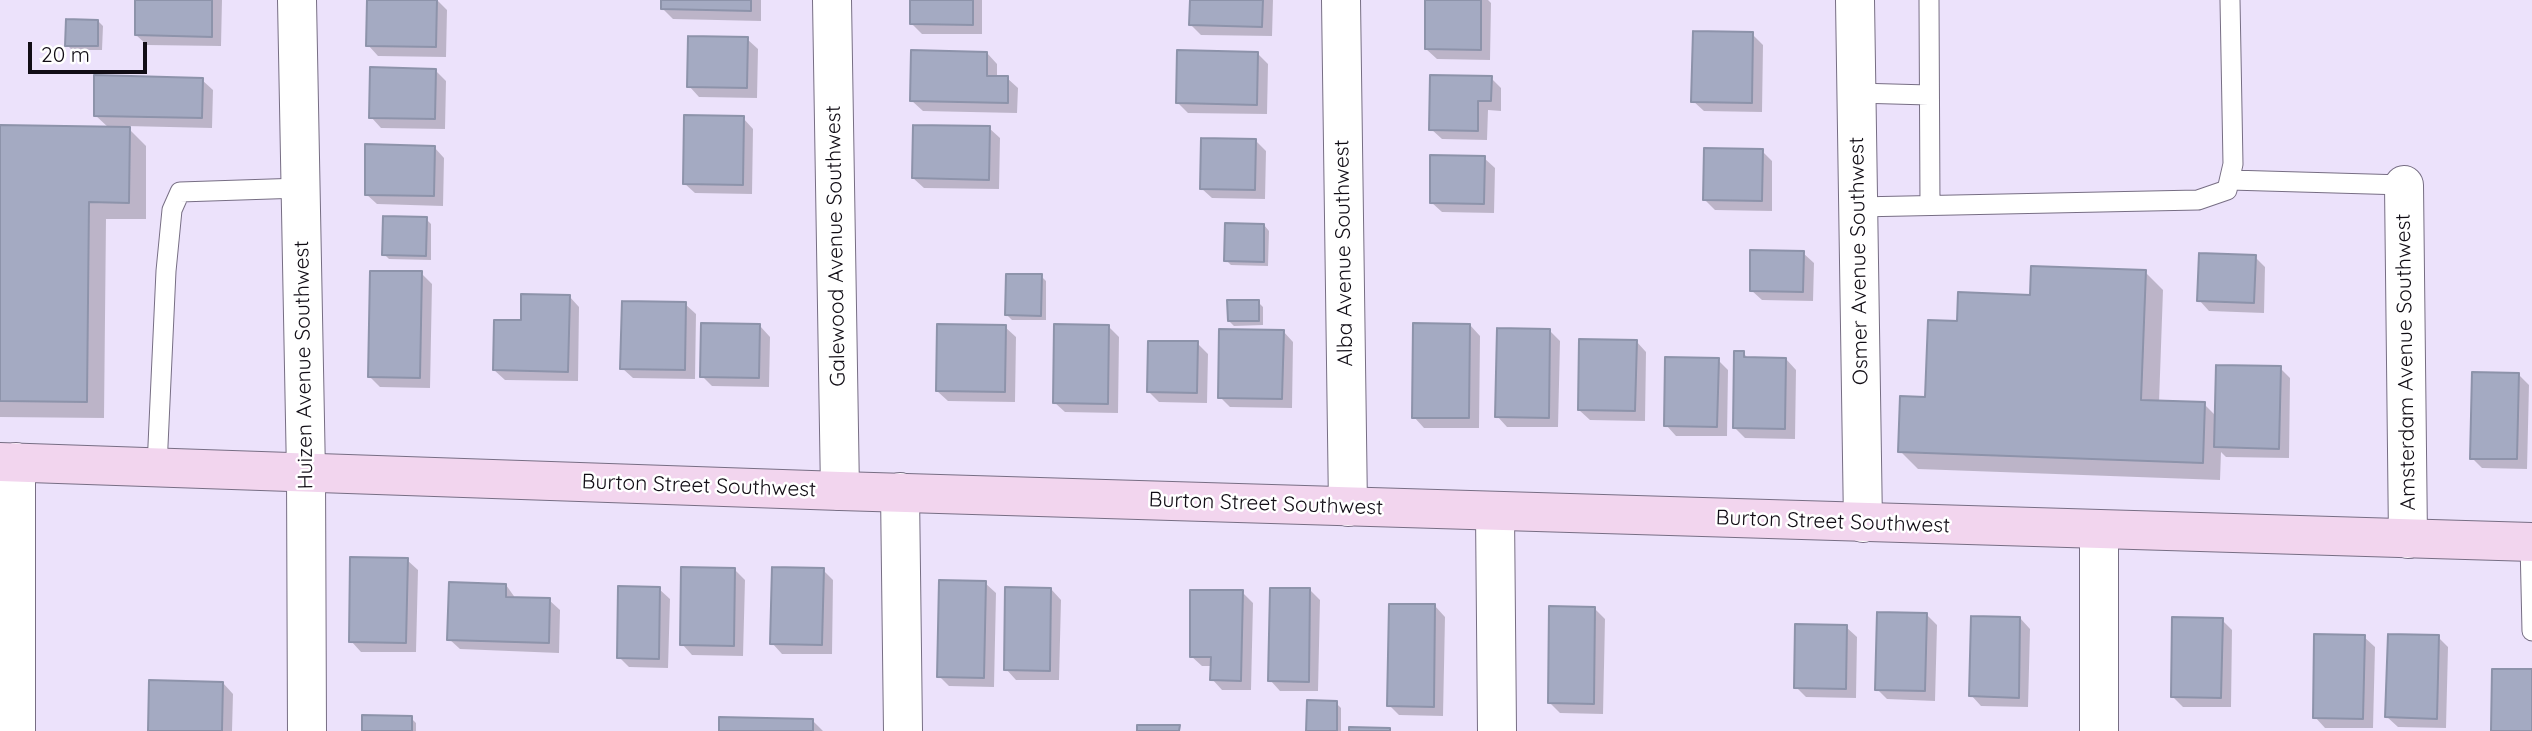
<!DOCTYPE html>
<style>
body{margin:0}
#map{position:relative;width:2532px;height:731px;overflow:hidden;background:#ece2fb;font-family:Quicksand,sans-serif}
canvas{display:block}
.scale{position:absolute;left:28px;top:42px;width:119px;height:32px;box-sizing:border-box;border:4px solid #110d15;border-top:0;padding-left:9px;font-size:21px;line-height:24px;white-space:nowrap;color:#110d15;-webkit-text-stroke:5px #fff;paint-order:stroke}
</style>
<div id="map">
<canvas width="2532" height="731"></canvas>
<div class="scale">20 m</div>
</div>
<script>
const context = document.querySelector('canvas').getContext('2d');
context.lineJoin = 'round';
function fill(path, color) {
  context.fillStyle = color;
  context.fill(path, 'evenodd');
}
function shape(rows) {
  const path = new Path2D();
  for (const r of rows) {
    path.moveTo(r[0], r[1]);
    for (let i = 2; i < r.length; i += 2) path.lineTo(r[i], r[i + 1]);
  }
  return path;
}
function trace(path, color, width, dash) {
  context.strokeStyle = color;
  context.lineWidth = width;
  context.lineCap = dash ? 'butt' : 'round';
  context.setLineDash(dash || []);
  context.stroke(path);
}
function drawText(font, color, halo, rows, align = 'center') {
  context.font = font + ' Quicksand,sans-serif';
  context.lineWidth = 5;
  context.setLineDash([]);
  context.textBaseline = 'middle';
  context.strokeStyle = halo;
  context.fillStyle = color;
  for (const [text, x, y, turn = 0] of rows) {
    context.save();
    context.translate(x, y);
    context.rotate((+turn || 0) * Math.PI / 180);
    context.textAlign = isNaN(turn) ? turn : align;
    if (halo) context.strokeText(text, 0, 0);
    context.fillText(text, 0, 0);
    context.restore();
  }
}
fill(shape([
 [137,0,222,0,221,46,147,45,136,35],
 [369,0,437,0,447,10,446,57,378,56,368,45],
 [663,0,761,0,761,21,673,19,663,9],
 [912,0,982,0,982,34,922,34,912,24],
 [1192,0,1273,0,1272,36,1201,35,1191,25],
 [1427,0,1488,0,1491,3,1490,60,1437,59,1426,49],
 [98,21,103,26,102,50,72,50,67,45],
 [1752,34,1763,45,1762,112,1704,111,1693,101],
 [747,39,758,49,757,98,699,97,689,86],
 [987,53,997,64,997,77,1007,78,1018,88,1017,113,923,111,912,101],
 [1257,53,1268,64,1267,114,1188,113,1178,103],
 [435,70,446,81,445,129,381,128,371,117],
 [1491,78,1501,88,1501,111,1488,110,1487,140,1442,139,1431,129],
 [202,80,213,90,212,128,126,126,146,146,146,219,106,219,104,418,0,417,0,183,109,128,95,115],
 [743,118,753,129,752,194,695,193,684,183],
 [989,128,1000,138,999,189,924,188,913,178],
 [1255,140,1266,151,1265,199,1212,198,1201,188],
 [434,147,444,158,443,206,377,204,366,194],
 [1762,151,1772,161,1772,211,1715,210,1705,200],
 [1484,158,1495,168,1494,213,1442,212,1431,202],
 [426,219,431,224,431,260,389,259,384,254],
 [1264,225,1269,231,1268,266,1231,265,1226,260],
 [1803,253,1814,263,1813,301,1762,300,1751,290],
 [2255,257,2265,267,2264,313,2209,311,2199,300],
 [2145,272,2163,290,2159,403,2204,404,2216,416,2280,368,2290,378,2289,458,2226,457,2221,452,2220,480,1918,469,1900,451,1927,398,1959,323],
 [421,273,432,284,430,388,380,387,370,377],
 [1041,276,1046,281,1046,320,1012,320,1007,315],
 [569,296,579,307,578,381,505,380,494,370,523,322],
 [1258,302,1263,307,1263,325,1234,326,1229,321],
 [685,304,696,314,695,379,633,378,622,368],
 [1470,325,1480,336,1479,428,1424,428,1414,417],
 [760,326,770,337,769,387,712,386,702,376],
 [1005,327,1016,337,1015,402,948,401,937,391],
 [1109,327,1119,337,1118,413,1065,412,1054,402],
 [1283,331,1293,342,1292,408,1230,407,1220,397],
 [1550,331,1560,341,1558,427,1507,427,1497,416],
 [1636,341,1646,352,1645,421,1590,420,1579,410],
 [1197,343,1208,354,1207,403,1159,402,1149,392],
 [1743,353,1749,359,1786,359,1796,370,1795,439,1745,438,1735,428],
 [1718,360,1728,370,1727,436,1676,436,1666,425],
 [2519,375,2529,385,2527,469,2482,468,2472,458],
 [407,560,418,570,416,652,361,652,351,641],
 [734,569,745,580,743,656,692,655,682,644],
 [823,570,833,580,832,654,782,654,772,643],
 [985,583,996,593,994,687,949,686,939,676],
 [506,585,516,599,549,600,560,610,559,653,460,649,449,639],
 [659,589,670,599,668,668,629,667,619,657],
 [1051,589,1061,600,1059,680,1016,680,1006,669],
 [1310,590,1320,600,1318,691,1280,691,1270,680],
 [1242,592,1253,603,1251,690,1222,690,1212,679,1212,666,1202,666,1191,656],
 [1435,606,1445,617,1443,716,1399,715,1389,705],
 [1595,609,1605,619,1603,714,1560,713,1550,703],
 [1927,615,1937,625,1935,701,1887,699,1877,689],
 [2020,618,2030,629,2028,707,1981,706,1971,695],
 [2222,620,2232,630,2231,707,2183,707,2172,696],
 [1846,627,1857,637,1856,698,1806,697,1796,687],
 [2364,637,2375,647,2373,728,2325,728,2315,717],
 [2438,637,2448,647,2446,728,2398,727,2387,717],
 [223,683,233,694,232,731,150,731],
 [1336,703,1341,708,1341,731,1308,731],
 [411,718,416,723,416,731,364,731],
 [813,721,823,731,721,731]
]), '#0003');
const building = shape([
 [135,0,212,0,212,37,135,35,135,0],
 [367,0,437,0,436,47,366,46,367,0],
 [661,0,751,0,751,11,661,9,661,0],
 [910,0,973,0,973,25,910,24,910,0],
 [1190,0,1263,0,1262,27,1189,25,1190,0],
 [1425,0,1481,0,1481,50,1425,49,1425,0],
 [66,19,98,20,98,46,65,46,66,19],
 [1693,31,1753,32,1752,103,1691,102,1693,31],
 [688,36,748,37,747,88,687,87,688,36],
 [911,50,987,52,987,76,1008,76,1008,103,910,101,911,50],
 [1177,50,1258,52,1257,105,1176,103,1177,50],
 [370,67,436,69,435,119,369,118,370,67],
 [94,75,203,78,202,118,94,116,94,75],
 [1430,75,1492,76,1491,101,1478,101,1478,131,1429,130,1430,75],
 [684,115,744,116,743,185,683,184,684,115],
 [0,125,130,127,129,203,89,202,87,402,0,401,0,125],
 [913,125,990,126,989,180,912,178,913,125],
 [1201,138,1256,139,1255,190,1200,189,1201,138],
 [365,144,435,146,434,196,365,195,365,144],
 [1704,148,1763,149,1762,201,1703,200,1704,148],
 [1430,155,1485,156,1484,204,1430,203,1430,155],
 [383,216,427,217,426,256,382,255,383,216],
 [1225,223,1264,224,1264,262,1224,261,1225,223],
 [1750,250,1804,251,1803,292,1750,291,1750,250],
 [2199,253,2256,255,2254,303,2197,301,2199,253],
 [2031,266,2146,270,2141,400,2205,402,2203,463,1898,452,1900,396,1925,397,1928,320,1957,321,1958,292,2030,295,2031,266],
 [370,271,422,271,420,378,368,377,370,271],
 [1006,274,1042,274,1041,316,1005,315,1006,274],
 [521,294,570,295,568,372,493,370,494,320,521,320,521,294],
 [1227,300,1259,300,1259,321,1228,321,1227,300],
 [622,301,686,302,685,370,620,369,622,301],
 [701,323,760,324,759,378,700,377,701,323],
 [1413,323,1470,324,1469,418,1412,418,1413,323],
 [937,324,1006,325,1005,392,936,391,937,324],
 [1054,324,1109,325,1108,404,1053,403,1054,324],
 [1497,328,1550,329,1549,418,1495,417,1497,328],
 [1219,329,1284,330,1282,399,1218,398,1219,329],
 [1579,339,1637,340,1635,411,1578,410,1579,339],
 [1148,341,1198,341,1197,393,1147,392,1148,341],
 [1734,351,1744,351,1744,357,1786,358,1785,429,1733,428,1734,351],
 [1665,357,1719,358,1717,427,1664,426,1665,357],
 [2216,365,2281,366,2279,449,2214,447,2216,365],
 [2472,372,2519,373,2517,459,2470,459,2472,372],
 [350,557,408,558,406,643,349,642,350,557],
 [681,567,735,568,734,646,680,645,681,567],
 [772,567,824,568,822,645,770,644,772,567],
 [939,580,986,581,984,678,937,677,939,580],
 [449,582,506,584,506,597,550,598,549,643,447,640,449,582],
 [618,586,660,587,659,659,617,658,618,586],
 [1005,587,1051,588,1050,671,1004,670,1005,587],
 [1270,588,1310,588,1309,682,1268,681,1270,588],
 [1190,590,1243,590,1241,681,1210,680,1211,657,1190,657,1190,590],
 [1389,604,1435,604,1434,707,1387,706,1389,604],
 [1549,606,1595,607,1594,704,1548,703,1549,606],
 [1877,612,1927,613,1925,691,1875,690,1877,612],
 [1971,616,2020,617,2019,698,1969,696,1971,616],
 [2172,617,2223,618,2221,698,2171,697,2172,617],
 [1795,624,1847,625,1846,689,1794,688,1795,624],
 [2314,634,2365,635,2363,719,2313,718,2314,634],
 [2388,634,2439,635,2437,719,2385,717,2388,634],
 [2492,669,2532,669,2532,731,2491,731,2492,669],
 [149,680,223,682,222,731,148,731,149,680],
 [1307,700,1337,701,1337,731,1306,731,1307,700],
 [362,715,412,716,412,731,362,731,362,715],
 [719,717,813,719,813,731,719,731,719,717],
 [1137,725,1180,725,1179,731,1137,731,1137,725],
 [1349,727,1390,728,1390,731,1349,731,1349,727]
]);
fill(building, '#a4aac2');
trace(building, '#8d93aa', 2);
const service = shape([
 [1929,0,1930,205],
 [1856,93,1929,95],
 [2230,180,2404,185],
 [1858,207,2198,200,2227,190,2233,164,2230,0],
 [157,467,166,271,172,210,180,192,301,188],
 [2530,542,2532,631]
]);
const minor = shape([
 [297,0,306,473,307,731],
 [832,0,840,491],
 [1341,0,1348,507],
 [1855,0,1863,523],
 [2404,185,2408,539],
 [900,492,903,731],
 [1495,512,1497,731],
 [2099,531,2099,731],
 [16,731,16,462]
]);
const secondary = shape([
 [0,462,840,491,2532,542]
]);
trace(service, '#776e84', 21);
trace(minor, '#776e84', 40);
trace(secondary, '#776e84', 40);
trace(service, '#fff', 19);
trace(minor, '#fff', 38);
trace(secondary, '#f2d5ee', 38);
drawText('21px', '#110d15', '#fff', [
 ["Galewood Avenue Southwest",836,246,-91],
 ["Alba Avenue Southwest",1344,253,-91],
 ["Osmer Avenue Southwest",1859,261,-91],
 ["Amsterdam Avenue Southwest",2406,362,-91],
 ["Huizen Avenue Southwest",304,365,-91],
 ["Burton Street Southwest",699,486,2],
 ["Burton Street Southwest",1266,504,2],
 ["Burton Street Southwest",1833,522,2]
]);
</script>
